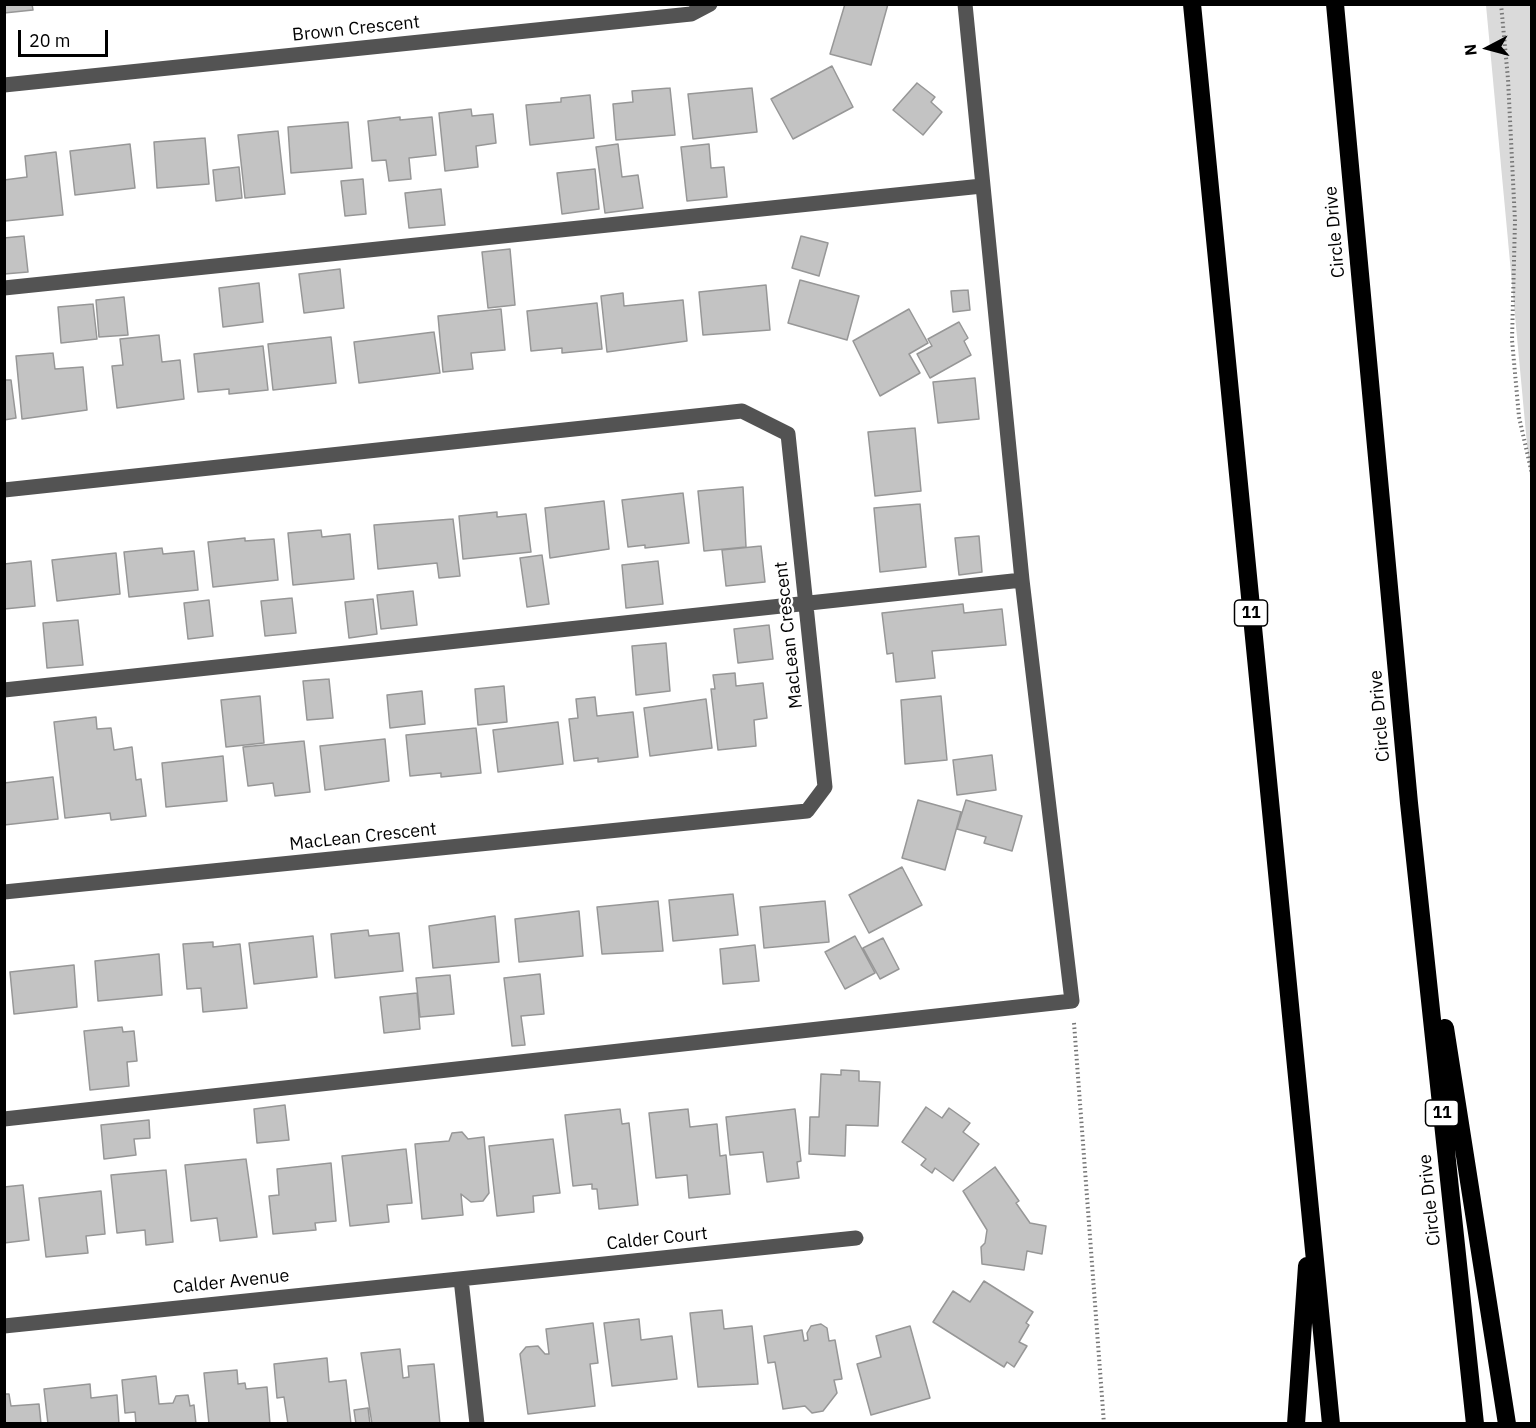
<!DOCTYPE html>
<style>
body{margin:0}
#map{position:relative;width:1536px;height:1428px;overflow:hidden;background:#fff;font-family:"IBM Plex Sans",sans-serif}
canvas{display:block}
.frame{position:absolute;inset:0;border:6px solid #000;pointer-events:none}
.north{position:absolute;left:1458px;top:18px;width:60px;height:60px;-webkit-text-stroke:4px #fff;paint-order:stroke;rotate:264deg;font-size:16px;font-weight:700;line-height:24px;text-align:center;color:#000}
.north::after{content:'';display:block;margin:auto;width:21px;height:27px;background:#000;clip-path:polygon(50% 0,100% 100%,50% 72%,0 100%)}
.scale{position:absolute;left:18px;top:30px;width:90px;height:27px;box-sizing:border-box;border:3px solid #000;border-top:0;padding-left:8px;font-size:18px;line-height:21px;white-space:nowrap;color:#000;-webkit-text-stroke:4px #fff;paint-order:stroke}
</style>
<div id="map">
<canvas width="1536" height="1428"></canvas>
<div class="frame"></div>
<div class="north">N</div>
<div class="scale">20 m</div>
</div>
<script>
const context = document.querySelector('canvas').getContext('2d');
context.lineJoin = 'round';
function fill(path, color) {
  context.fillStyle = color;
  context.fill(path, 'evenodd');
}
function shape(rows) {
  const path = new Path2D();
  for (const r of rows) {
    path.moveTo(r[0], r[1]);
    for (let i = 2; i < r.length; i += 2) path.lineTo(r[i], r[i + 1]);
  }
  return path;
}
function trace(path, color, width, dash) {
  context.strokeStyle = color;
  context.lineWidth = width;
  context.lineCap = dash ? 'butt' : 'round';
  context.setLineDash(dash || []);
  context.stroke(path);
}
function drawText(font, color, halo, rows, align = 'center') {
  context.font = font + ' "IBM Plex Sans",sans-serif';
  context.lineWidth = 5;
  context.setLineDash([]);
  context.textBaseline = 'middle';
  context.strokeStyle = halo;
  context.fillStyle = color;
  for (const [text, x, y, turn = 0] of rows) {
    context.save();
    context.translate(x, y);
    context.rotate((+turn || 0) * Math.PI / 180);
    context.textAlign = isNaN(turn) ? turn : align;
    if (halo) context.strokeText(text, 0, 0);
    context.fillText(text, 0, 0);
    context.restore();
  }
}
fill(shape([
 [1486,5,1531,5,1531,487]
]), '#dadada');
const building = shape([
 [4,4,32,4,33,10,4,13,4,4],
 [845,4,888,4,871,65,830,54,845,4],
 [832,66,853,107,793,139,771,99,832,66],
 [917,83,935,97,931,102,942,112,923,135,893,110,917,83],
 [670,88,675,135,616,140,613,104,633,102,632,91,670,88],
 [752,88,757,132,693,139,688,94,752,88],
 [590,95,594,138,530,145,526,105,561,102,561,98,590,95],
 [471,109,472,116,493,114,496,143,476,146,478,167,445,171,439,113,471,109],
 [400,117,400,120,432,117,436,155,409,158,411,179,389,181,386,160,372,161,368,121,400,117],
 [348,122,352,168,291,173,288,127,348,122],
 [278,131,285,194,245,198,238,135,278,131],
 [205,138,209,184,157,188,154,142,205,138],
 [130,144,135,188,75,195,70,151,130,144],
 [618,144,622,177,638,175,643,208,605,213,596,147,618,144],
 [709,144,711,168,724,167,727,197,687,201,681,147,709,144],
 [56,152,63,215,5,221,4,180,27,177,25,156,56,152],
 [239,167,242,198,216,201,213,170,239,167],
 [595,169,599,209,562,214,557,173,595,169],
 [363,179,366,214,345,216,341,181,363,179],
 [441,189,445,225,409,228,405,193,441,189],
 [24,236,28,272,4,274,4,238,24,236],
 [801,236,828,243,819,276,792,268,801,236],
 [510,249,515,305,488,308,482,252,510,249],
 [340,269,344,308,304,313,299,274,340,269],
 [800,280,859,296,847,340,788,323,800,280],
 [259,283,263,322,223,327,219,288,259,283],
 [766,285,770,330,703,335,699,292,766,285],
 [968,290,970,310,953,312,951,291,968,290],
 [623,293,624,306,683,300,687,341,607,352,601,296,623,293],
 [124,297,128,335,99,337,96,300,124,297],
 [597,303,602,349,562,353,562,348,531,351,527,311,597,303],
 [93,304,97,339,61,343,58,307,93,304],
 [501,309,505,350,471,353,473,369,443,372,438,316,501,309],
 [909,309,928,343,909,354,920,373,880,396,853,341,909,309],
 [959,322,968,338,964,341,971,355,930,378,917,354,932,346,928,339,959,322],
 [434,332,440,373,359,383,354,342,434,332],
 [159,335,162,362,180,360,184,399,117,408,112,366,123,365,120,339,159,335],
 [331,337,336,383,273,390,268,344,331,337],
 [263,346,268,390,229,394,229,389,198,392,194,354,263,346],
 [53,353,55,369,83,367,87,410,22,419,16,356,53,353],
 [975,378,979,419,938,423,933,382,975,378],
 [4,380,11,380,16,418,4,420,4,380],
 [915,428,921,491,875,496,868,432,915,428],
 [743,487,746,547,704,551,698,491,743,487],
 [683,493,689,543,645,548,645,545,628,547,622,500,683,493],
 [604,501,609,549,550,558,545,508,604,501],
 [920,504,926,567,880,572,874,508,920,504],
 [497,512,497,517,526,514,531,552,463,559,459,516,497,512],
 [453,519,460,576,439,578,437,563,378,569,374,525,453,519],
 [321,530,322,537,350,534,354,579,293,585,288,533,321,530],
 [979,536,982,572,959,575,955,538,979,536],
 [245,538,245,541,274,539,278,580,213,587,208,542,245,538],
 [761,546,765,582,726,586,722,550,761,546],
 [162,548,163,554,194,551,198,590,129,597,124,552,162,548],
 [116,553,120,594,57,601,52,560,116,553],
 [542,555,549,604,527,607,520,558,542,555],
 [31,561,35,606,4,609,4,564,31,561],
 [658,561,663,604,626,608,622,565,658,561],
 [413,591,417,625,381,629,377,595,413,591],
 [292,598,296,633,265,636,261,601,292,598],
 [373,599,377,634,349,638,345,602,373,599],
 [209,600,213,636,188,639,184,603,209,600],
 [963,604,964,613,1002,609,1006,645,932,651,935,678,896,682,893,653,887,654,882,613,963,604],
 [78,620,83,665,47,668,43,623,78,620],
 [769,625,773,659,738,663,734,629,769,625],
 [666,643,670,691,636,695,632,646,666,643],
 [735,673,736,686,763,683,767,718,754,720,756,746,718,750,711,689,715,689,713,675,735,673],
 [329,679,333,718,307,720,303,681,329,679],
 [504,686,507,722,478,725,475,689,504,686],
 [422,691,425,724,390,728,387,695,422,691],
 [260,696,264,743,226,747,221,700,260,696],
 [941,696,947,760,905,764,901,700,941,696],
 [595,697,597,716,633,712,638,757,598,762,598,758,574,761,569,719,578,718,576,699,595,697],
 [706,699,712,748,650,756,644,708,706,699],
 [96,717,97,729,111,728,114,750,132,747,136,780,141,779,146,816,111,820,110,813,65,818,54,722,96,717],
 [558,722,563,764,498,772,493,730,558,722],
 [476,728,481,773,441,777,441,773,410,776,406,735,476,728],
 [385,739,389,781,325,790,320,746,385,739],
 [304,741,310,792,275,796,273,783,248,786,243,747,304,741],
 [992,755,996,790,957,795,953,760,992,755],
 [223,756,227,801,166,807,162,763,223,756],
 [53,777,58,819,4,825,4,783,53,777],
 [918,800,961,812,945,870,902,858,918,800],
 [966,800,1022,816,1012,851,984,843,986,837,957,829,966,800],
 [902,867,922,905,869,933,849,895,902,867],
 [733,894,738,935,673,941,669,900,733,894],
 [658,901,663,951,602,954,597,907,658,901],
 [825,901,829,942,764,948,760,907,825,901],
 [579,911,583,956,519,962,515,919,579,911],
 [495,916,499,962,433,968,429,926,495,916],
 [368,930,369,936,399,933,403,971,335,978,331,934,368,930],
 [313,936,317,977,254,984,249,943,313,936],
 [855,936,875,973,845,989,825,952,855,936],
 [883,938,899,969,880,979,863,948,883,938],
 [213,942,213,947,240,944,247,1008,203,1012,201,988,187,989,183,944,213,942],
 [755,945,759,981,723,984,720,949,755,945],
 [159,954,162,995,98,1001,95,961,159,954],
 [74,965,77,1007,14,1014,10,972,74,965],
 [540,974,544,1014,521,1016,525,1045,512,1046,504,978,540,974],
 [450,975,454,1014,420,1017,416,978,450,975],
 [417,993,420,1029,384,1033,380,997,417,993],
 [122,1027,123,1032,134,1031,137,1061,127,1062,129,1086,90,1090,84,1031,122,1027],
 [841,1070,859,1071,859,1081,880,1082,878,1126,846,1125,845,1156,809,1154,810,1117,819,1117,821,1074,841,1075,841,1070],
 [285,1105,289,1140,257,1143,254,1109,285,1105],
 [926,1107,942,1118,949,1108,970,1123,963,1132,979,1144,953,1181,935,1168,932,1173,921,1165,926,1159,902,1142,926,1107],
 [620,1109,622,1124,629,1123,638,1205,599,1209,597,1189,592,1189,592,1184,573,1186,565,1115,620,1109],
 [688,1109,690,1127,717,1124,720,1156,726,1155,730,1194,689,1198,687,1175,656,1178,649,1113,688,1109],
 [795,1109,801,1161,797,1162,799,1178,767,1182,763,1152,730,1155,726,1117,795,1109],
 [149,1120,150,1138,134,1139,136,1155,104,1159,101,1125,149,1120],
 [462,1132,468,1139,484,1137,489,1193,483,1201,471,1202,461,1194,463,1215,422,1219,415,1144,449,1141,452,1133,462,1132],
 [553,1139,560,1193,533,1196,534,1212,497,1216,489,1146,553,1139],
 [406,1149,412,1203,387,1205,389,1222,350,1226,342,1156,406,1149],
 [246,1159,257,1237,220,1241,217,1218,191,1221,185,1165,246,1159],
 [331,1163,336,1221,315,1223,316,1230,273,1234,269,1196,279,1195,277,1169,331,1163],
 [995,1167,1019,1201,1016,1203,1030,1223,1046,1226,1042,1254,1027,1251,1024,1270,982,1264,981,1247,985,1243,987,1230,963,1191,995,1167],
 [166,1170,173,1242,146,1245,145,1230,117,1233,111,1175,166,1170],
 [23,1185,29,1240,4,1243,4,1187,23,1185],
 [101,1191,105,1234,86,1236,88,1253,46,1257,39,1198,101,1191],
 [984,1281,1033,1312,1026,1323,1029,1325,1019,1342,1027,1346,1014,1367,1007,1362,1004,1367,933,1322,953,1291,970,1302,984,1281],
 [722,1310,724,1329,752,1326,758,1384,698,1387,690,1313,722,1310],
 [639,1319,641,1340,672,1336,677,1379,612,1386,604,1323,639,1319],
 [593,1323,598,1363,590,1364,595,1406,528,1414,520,1354,526,1347,538,1346,545,1354,549,1354,546,1329,593,1323],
 [821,1324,827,1328,829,1341,835,1340,842,1379,834,1380,837,1393,823,1411,812,1413,805,1406,783,1409,775,1362,768,1363,764,1336,802,1330,804,1341,808,1340,807,1333,811,1326,821,1324],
 [910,1326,930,1398,871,1415,857,1364,881,1357,876,1336,910,1326],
 [400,1349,403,1378,409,1377,408,1366,434,1364,440,1424,372,1424,361,1353,400,1349],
 [327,1358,329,1382,346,1380,351,1424,288,1424,284,1397,277,1398,274,1364,327,1358],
 [237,1370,238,1384,245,1383,246,1389,267,1387,270,1424,209,1424,204,1373,237,1370],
 [156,1376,159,1404,173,1403,176,1396,188,1395,190,1406,194,1405,196,1424,136,1424,135,1412,125,1413,122,1380,156,1376],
 [90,1384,91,1398,117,1395,119,1424,48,1424,44,1389,90,1384],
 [4,1394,9,1394,11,1406,39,1404,41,1424,4,1424,4,1394],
 [368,1408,370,1424,356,1424,354,1410,368,1408]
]);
fill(building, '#c3c3c3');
trace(building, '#979797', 1.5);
trace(shape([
 [1501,4,1508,79,1515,221,1512,340,1519,417,1532,474],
 [1074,1023,1104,1424]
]), '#757575', 4, [1.5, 3]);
trace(shape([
 [4,85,691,14,710,4],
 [4,288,982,186],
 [4,490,742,411,788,434,825,787,807,811,4,892],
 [4,690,1022,580],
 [4,1119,1072,1001,1022,580,965,4],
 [461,1279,477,1424],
 [4,1326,856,1238]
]), '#535353', 15);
trace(shape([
 [1192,4,1331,1424],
 [1335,4,1409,803,1475,1424],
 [1445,1028,1507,1424],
 [1296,1424,1307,1266]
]), '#000', 18);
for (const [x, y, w] of [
 [1251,613,33],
 [1442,1113,33]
]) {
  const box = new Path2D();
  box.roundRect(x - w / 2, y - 13, w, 26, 4.5);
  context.fillStyle = '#fff';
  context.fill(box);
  trace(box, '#000', 1.5);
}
drawText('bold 16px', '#000', null, [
 ["11",1251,613],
 ["11",1442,1113]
]);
drawText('18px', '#000', '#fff', [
 ["Brown Crescent",356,29,-6],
 ["Circle Drive",1335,232,-95],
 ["MacLean Crescent",789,635,-96],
 ["Circle Drive",1380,716,-95],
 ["MacLean Crescent",363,837,-6],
 ["Circle Drive",1430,1200,-96],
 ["Calder Court",657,1239,-6],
 ["Calder Avenue",231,1282,-6]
]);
</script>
